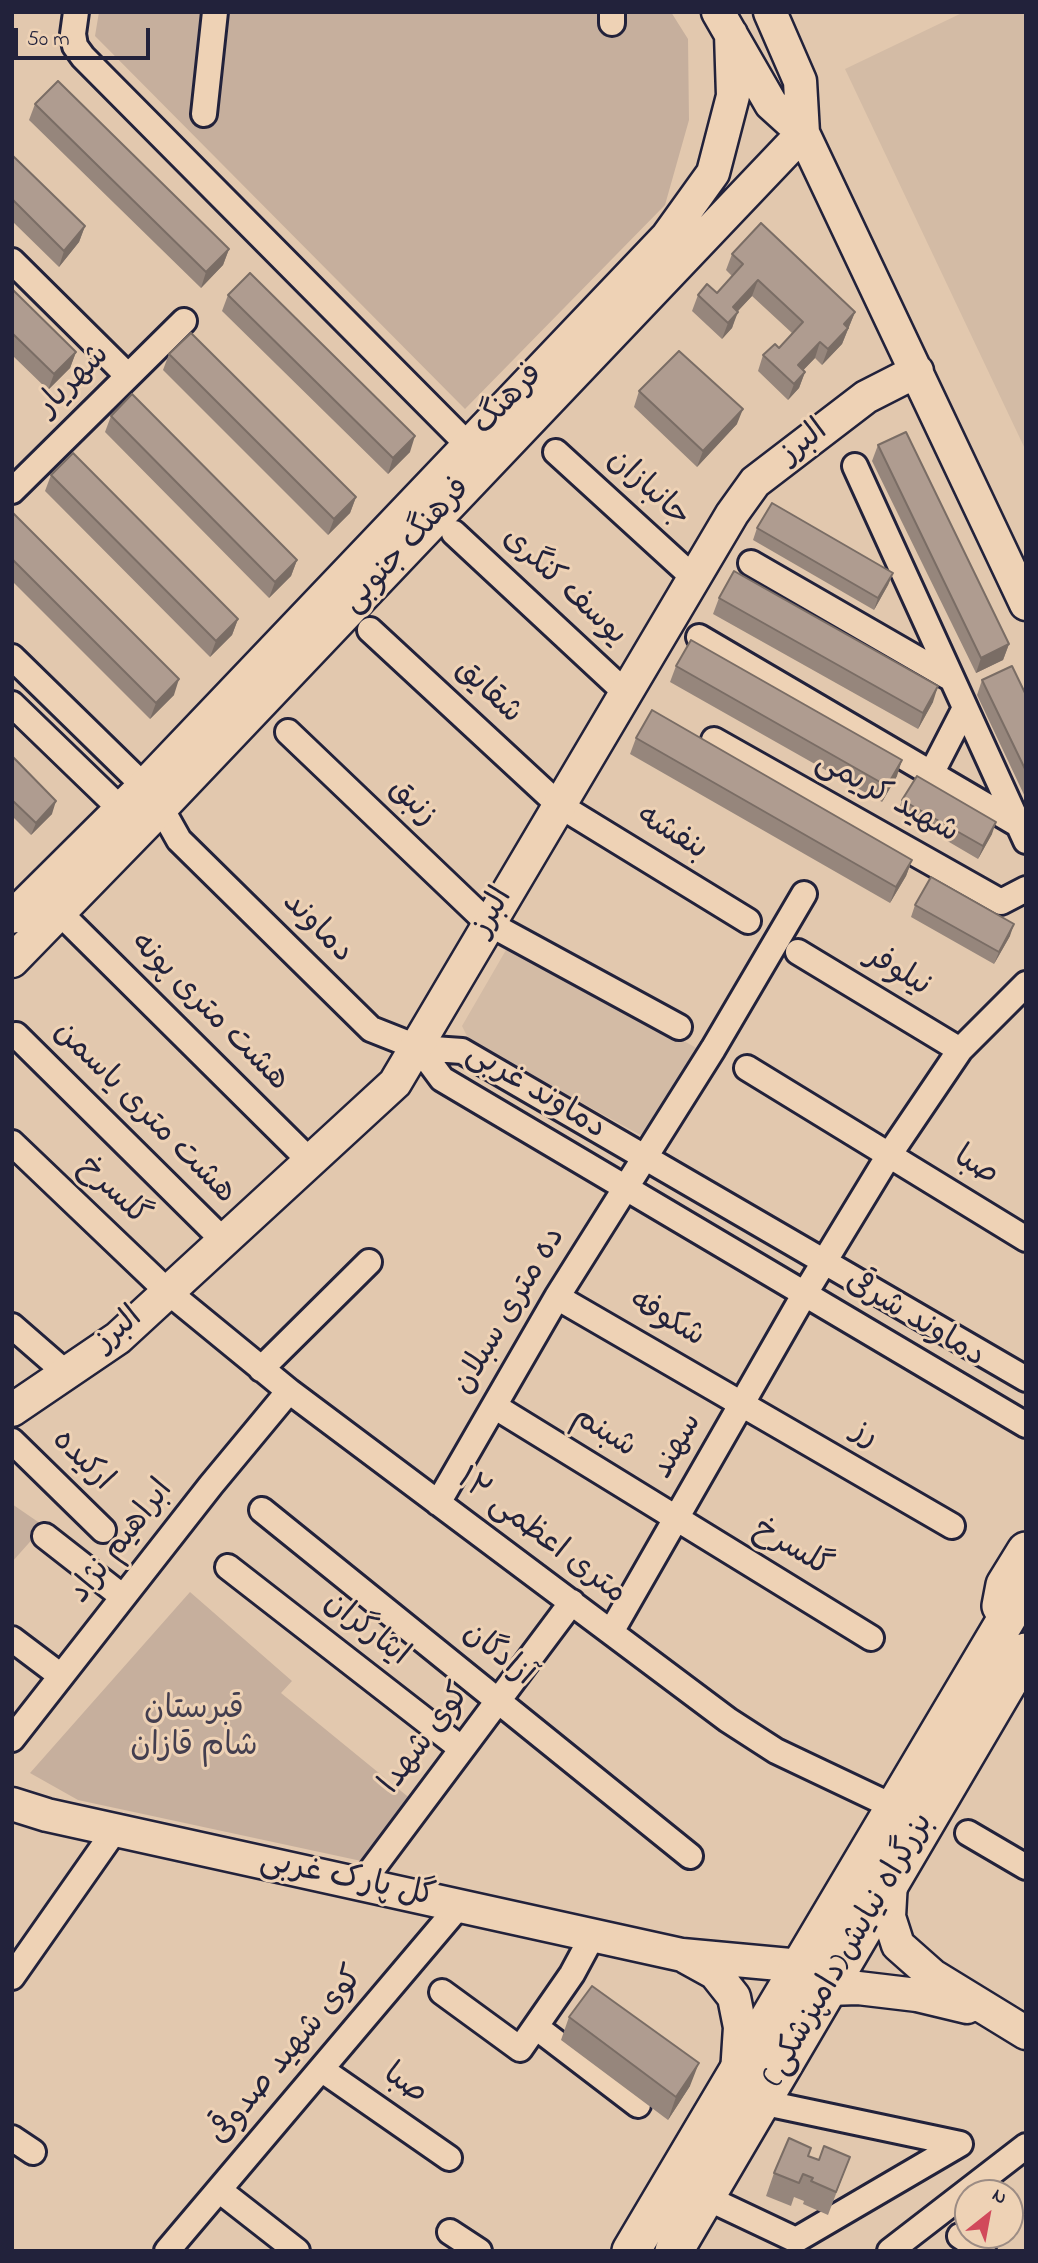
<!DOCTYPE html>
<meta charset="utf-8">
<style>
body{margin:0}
#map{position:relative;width:1038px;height:2263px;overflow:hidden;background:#e2c8ae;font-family:"Indie Flower",sans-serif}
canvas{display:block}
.frame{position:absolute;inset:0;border:14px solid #22223b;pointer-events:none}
.north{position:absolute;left:954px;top:2179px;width:70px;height:70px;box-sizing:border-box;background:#eed2b5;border:2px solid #9c8c84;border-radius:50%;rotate:31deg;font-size:19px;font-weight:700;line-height:28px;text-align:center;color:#22223b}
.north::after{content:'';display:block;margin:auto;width:24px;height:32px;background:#d1495b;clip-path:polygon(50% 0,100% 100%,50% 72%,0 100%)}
.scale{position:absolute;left:14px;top:28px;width:136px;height:32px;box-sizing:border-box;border:4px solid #22223b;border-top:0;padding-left:9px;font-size:21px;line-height:24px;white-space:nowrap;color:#22223b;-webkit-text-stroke:5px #eed2b5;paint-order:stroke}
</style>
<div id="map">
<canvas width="1038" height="2263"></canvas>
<div class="frame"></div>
<div class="north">N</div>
<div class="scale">50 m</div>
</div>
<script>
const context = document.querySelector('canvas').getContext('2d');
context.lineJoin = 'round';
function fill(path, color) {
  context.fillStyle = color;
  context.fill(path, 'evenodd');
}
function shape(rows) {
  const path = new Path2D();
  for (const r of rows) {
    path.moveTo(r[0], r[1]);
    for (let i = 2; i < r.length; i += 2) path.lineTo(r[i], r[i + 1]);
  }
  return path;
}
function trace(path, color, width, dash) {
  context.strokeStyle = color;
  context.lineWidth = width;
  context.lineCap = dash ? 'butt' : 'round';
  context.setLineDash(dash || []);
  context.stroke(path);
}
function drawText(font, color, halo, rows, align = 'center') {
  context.font = font + ' "Indie Flower","Playpen Sans Arabic",sans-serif';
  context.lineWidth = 6;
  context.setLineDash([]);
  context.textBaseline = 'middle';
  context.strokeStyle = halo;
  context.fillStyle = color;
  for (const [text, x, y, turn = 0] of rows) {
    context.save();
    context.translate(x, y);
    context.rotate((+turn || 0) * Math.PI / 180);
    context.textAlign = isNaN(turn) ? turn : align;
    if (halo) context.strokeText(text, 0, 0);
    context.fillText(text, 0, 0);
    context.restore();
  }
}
fill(shape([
 [964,12,1026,12,1026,451,845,69],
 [518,945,698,1049,646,1138,470,1042,462,1026,506,950]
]), '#d3bba5');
fill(shape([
 [99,12,671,12,688,39,689,120,665,205,465,409,95,36],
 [12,1504,44,1526,12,1562],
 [190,1592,292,1681,281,1693,412,1800,366,1862,78,1800,30,1773]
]), '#c6af9d');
const minor = shape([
 [76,12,73,34,75,46,83,57,480,457],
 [612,23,612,12],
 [204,114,215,12],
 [12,261,128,376],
 [556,452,694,578],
 [855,466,1026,841],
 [12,491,184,321],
 [454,533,626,693],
 [751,563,952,679],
 [370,630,559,805,748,921],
 [699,637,1019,825],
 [12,657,144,786,161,808,179,840,371,1029,419,1048,462,1051,1026,1379],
 [12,704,133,821],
 [288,732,488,923,679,1027],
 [714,740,1001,902,1026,889],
 [931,774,965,708],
 [59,912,311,1162],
 [798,952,960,1050],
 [16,1035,223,1240],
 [419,1048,442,1079,1026,1425],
 [747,1068,1026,1239],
 [12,1143,167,1291,289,1391,728,1720,776,1751,894,1807],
 [557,1297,952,1526],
 [12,1326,66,1373],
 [261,1369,369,1262],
 [494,1406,871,1638],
 [12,1441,103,1530],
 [438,1503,557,1297,713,1049,804,894],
 [262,1510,690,1856],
 [45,1536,123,1597],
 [228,1567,462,1749],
 [611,1632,804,1295,889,1155,960,1050,1026,984],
 [12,1639,61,1676],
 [12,1739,211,1485,289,1391],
 [968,1833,1026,1867],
 [361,1884,572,1602],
 [12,1977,115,1830],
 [442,1992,520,2049,572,1974,593,1935],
 [536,2027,638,2105],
 [321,2069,449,2158],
 [12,2138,33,2152],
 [219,2190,297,2251],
 [705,2197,796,2240,960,2144,761,2102],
 [450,2232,479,2251],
 [960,2236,983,2251],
 [167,2251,459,1906],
 [890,2251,1026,2146]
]);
const major = shape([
 [718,12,771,104,803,133,1026,604],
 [770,12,800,81,803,133],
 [12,917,144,786,667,237,713,173,733,96,731,34],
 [12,961,161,808,803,133],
 [12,1410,118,1338,395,1083,732,514,755,482,866,397,917,371],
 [12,1804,47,1815,682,1955,801,1966],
 [891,1881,889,1917,898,1945,933,1976,1026,2033],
 [686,1957,715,1973,734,1997,740,2027,737,2073],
 [828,1989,858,1988,917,1995,967,2007]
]);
const highway = shape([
 [1001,1606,1005,1585,1026,1551],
 [631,2251,1026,1586],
 [674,2251,1026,1652]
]);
trace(minor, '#22223b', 30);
trace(major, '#22223b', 37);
trace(highway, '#22223b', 42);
trace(minor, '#eed2b5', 24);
trace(major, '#eed2b5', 32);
trace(highway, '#eed2b5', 37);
fill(shape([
 [35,104,229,249,223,265,201,288,29,120],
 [12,155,85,226,79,242,59,267,12,221],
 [732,254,855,312,842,344,822,365,815,358,803,370,805,372,799,388,788,400,758,371,763,355,779,348,792,333,752,296,737,311,732,328,722,339,692,311,698,295,717,293,732,276,726,270],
 [12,289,76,352,70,368,48,390,12,355],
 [228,295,410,452,388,474,222,311],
 [169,354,356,497,350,513,328,535,163,370],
 [639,391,737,424,697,467,634,407],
 [111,416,297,560,291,576,269,598,105,432],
 [878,445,1009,644,1003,660,976,673,872,461],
 [51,475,238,619,232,635,210,657,45,491],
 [12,514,174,695,150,719,12,581],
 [757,528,893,573,888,585,874,610,753,540],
 [719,598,933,702,918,729,713,614],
 [676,666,897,776,882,802,670,682],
 [982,680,1026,695,1026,799,977,695],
 [636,738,912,860,906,876,890,903,630,754],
 [12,756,52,814,31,835,12,816],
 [902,800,992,834,978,859,898,812],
 [915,905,1010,936,994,964,911,917],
 [569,2017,690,2086,668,2120,561,2040],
 [808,2156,819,2160,850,2157,828,2215,803,2204,804,2201,794,2197,791,2206,766,2196,774,2173]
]), '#96867c');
fill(shape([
 [85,226,79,242,59,267,64,251],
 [229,249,223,265,201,288,206,272],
 [758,280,752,296,727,323,733,307],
 [738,312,732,328,722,339,728,323],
 [855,312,842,344,822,365,828,349,844,324],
 [820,342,815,358,793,381,798,365],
 [76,352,70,368,48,390,54,374],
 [805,372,799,388,788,400,794,384],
 [743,409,737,424,697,467,703,451],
 [415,436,410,452,388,474,393,458],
 [356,497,350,513,328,535,334,519],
 [297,560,291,576,269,598,275,582],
 [893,573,888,585,874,610,878,598],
 [238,619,232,635,210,657,216,641],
 [1009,644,1003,660,976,673,981,658],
 [179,679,174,695,150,719,156,703],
 [938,686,933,702,918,729,923,713],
 [902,760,897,776,882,802,887,786],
 [56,801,52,814,31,835,36,823],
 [996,822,992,834,978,859,983,846],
 [912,860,906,876,890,903,896,887],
 [1014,924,1010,936,994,964,999,952],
 [699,2063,690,2086,668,2120,676,2097]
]), '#7a6d65');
const building = shape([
 [58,81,229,249,206,272,35,104,58,81],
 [12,155,85,226,64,251,12,199,12,155],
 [761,223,855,312,844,324,848,328,828,349,820,342,798,365,805,372,794,384,763,355,775,344,779,348,803,322,758,280,733,307,738,312,728,323,698,295,707,284,717,293,743,264,732,254,761,223],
 [250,273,415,436,393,458,228,295,250,273],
 [12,289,76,352,54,374,12,333,12,289],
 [191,333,356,497,334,519,169,354,191,333],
 [679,351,743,409,703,451,639,391,679,351],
 [132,394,297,560,275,582,111,416,132,394],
 [906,432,1009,644,981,658,878,445,906,432],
 [73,453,238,619,216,641,51,475,73,453],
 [772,503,893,573,878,598,757,528,772,503],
 [13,513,179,679,156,703,12,559,12,514,13,513],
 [734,571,938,686,923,713,719,598,734,571],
 [691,640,902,760,887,786,676,666,691,640],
 [1012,666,1026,695,1026,771,982,680,1012,666],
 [652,710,912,860,896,887,636,738,652,710],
 [12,756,56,801,36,823,12,800,12,756],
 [917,776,996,822,983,846,902,800,917,776],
 [931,877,1014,924,999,952,915,905,931,877],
 [592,1986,699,2063,676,2097,569,2017,592,1986],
 [789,2138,811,2148,808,2156,819,2160,824,2146,850,2157,836,2192,811,2181,813,2178,803,2174,799,2183,774,2173,789,2138]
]);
fill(building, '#af9c90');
trace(building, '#7a6d65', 2);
drawText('32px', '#22223b', '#eed2b5', [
 ["شهریار",75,382,-45],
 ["فرهنگ",510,401,-46],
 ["البرز",805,444,-38],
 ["جانبازان",647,490,42],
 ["فرهنگ جنوبی",408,547,-47],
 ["یوسف کنگری",563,588,43],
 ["شقایق",487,693,43],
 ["شهید کریمی",886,799,29],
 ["زنبق",411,804,44],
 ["بنفشه",671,835,31],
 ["البرز",494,913,-60],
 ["دماوند",316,929,45],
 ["نیلوفر",897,973,31],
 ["هشت متری پونه",208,1013,45],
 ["دماوند غربی",535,1093,31],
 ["هشت متری یاسمن",143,1114,45],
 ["صبا",975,1168,31],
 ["گلسرخ",112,1193,44],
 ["ده متری سبلان",511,1312,-59],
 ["شکوفه",666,1321,30],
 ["دماوند شرقی",914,1321,31],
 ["البرز",120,1331,-40],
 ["شبنم",603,1434,32],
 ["رز",864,1436,31],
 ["سهند",679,1447,-61],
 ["ارکیده",81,1462,45],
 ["۱۲ متری اعظمی",540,1538,37],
 ["ابراهیم نژاد",123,1543,-52],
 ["گلسرخ",791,1550,31],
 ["ایثارگران",365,1631,38],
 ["آزادگان",497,1656,39],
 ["کوی شهدا",427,1740,-53],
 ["گل پارک غربی",347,1881,12],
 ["بزرگراه نیایش(دامپزشکی)",850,1951,-60],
 ["کوی شهید صدوقی",288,2057,-50],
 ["صبا",404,2086,35]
]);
drawText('32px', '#433e4f', '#eed2b5', [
 ["قبرستان",194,1712],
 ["شام قازان",194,1749]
]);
</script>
